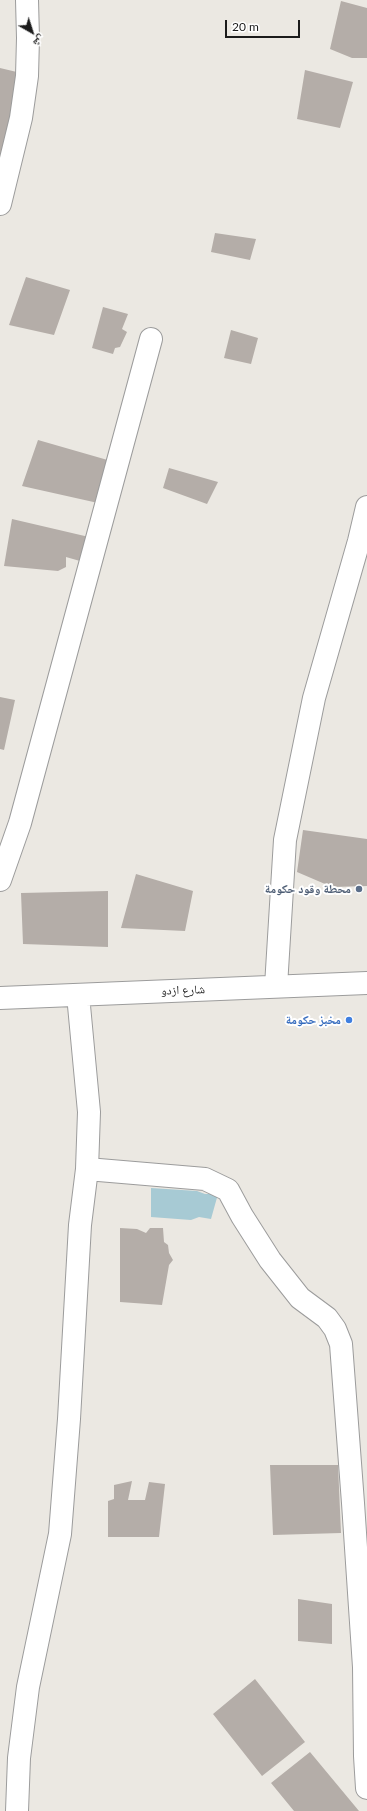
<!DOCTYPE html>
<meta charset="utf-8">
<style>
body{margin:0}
#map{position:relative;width:367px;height:1811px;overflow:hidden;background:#ebe8e2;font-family:Lato,"Noto Naskh Arabic",sans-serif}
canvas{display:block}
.north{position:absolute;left:12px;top:12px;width:40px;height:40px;-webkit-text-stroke:3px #fff;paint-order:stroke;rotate:141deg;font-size:11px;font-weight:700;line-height:16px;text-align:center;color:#1b1b1b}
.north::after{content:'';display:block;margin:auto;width:14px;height:18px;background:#1b1b1b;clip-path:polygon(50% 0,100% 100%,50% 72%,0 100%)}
.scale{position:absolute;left:225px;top:20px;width:75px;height:18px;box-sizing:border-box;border:2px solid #1b1b1b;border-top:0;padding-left:5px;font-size:12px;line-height:14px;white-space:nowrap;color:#1b1b1b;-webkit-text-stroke:3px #fff;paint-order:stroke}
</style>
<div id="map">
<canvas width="367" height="1811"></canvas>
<div class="north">ش</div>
<div class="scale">20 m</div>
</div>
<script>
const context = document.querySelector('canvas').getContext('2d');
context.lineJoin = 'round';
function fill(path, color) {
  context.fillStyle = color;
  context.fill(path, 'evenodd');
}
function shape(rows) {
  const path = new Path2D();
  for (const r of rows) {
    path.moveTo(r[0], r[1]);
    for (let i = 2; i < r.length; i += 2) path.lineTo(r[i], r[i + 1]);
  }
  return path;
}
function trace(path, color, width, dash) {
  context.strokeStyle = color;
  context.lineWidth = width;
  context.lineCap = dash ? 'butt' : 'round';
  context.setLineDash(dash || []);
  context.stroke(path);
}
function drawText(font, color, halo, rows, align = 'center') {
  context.font = font + ' Lato,"Noto Naskh Arabic",sans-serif';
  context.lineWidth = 4;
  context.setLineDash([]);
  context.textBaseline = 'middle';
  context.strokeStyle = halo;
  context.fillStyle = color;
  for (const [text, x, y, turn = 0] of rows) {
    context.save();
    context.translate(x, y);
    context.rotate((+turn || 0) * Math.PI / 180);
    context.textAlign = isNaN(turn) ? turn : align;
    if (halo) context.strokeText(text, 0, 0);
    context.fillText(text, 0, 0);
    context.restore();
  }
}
fill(shape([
 [151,1188,197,1191,205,1194,218,1194,211,1219,199,1217,191,1220,151,1217]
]), '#a7cad4');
fill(shape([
 [341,1,367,8,367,58,352,58,330,49],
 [0,68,21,73,0,167],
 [305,70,353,82,340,128,297,119],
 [215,233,256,239,250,260,211,252],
 [26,277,70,290,54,335,9,325],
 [103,307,128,314,122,329,127,332,120,347,115,348,113,354,92,348],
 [231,330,258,338,251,364,224,358],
 [38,440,111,461,98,503,22,486],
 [169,468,218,482,207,504,163,488],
 [12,519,89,537,80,561,66,557,66,567,58,571,4,566],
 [0,697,15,700,4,750,0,749],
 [303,830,367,839,367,886,332,887,297,872],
 [136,874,193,891,185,931,121,928],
 [108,891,108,947,23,944,21,893],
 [120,1228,137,1229,146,1233,150,1228,163,1228,164,1242,168,1245,169,1253,173,1260,169,1265,162,1305,120,1302],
 [270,1465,338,1465,341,1533,273,1535],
 [132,1481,128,1500,145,1500,149,1482,165,1484,159,1537,108,1537,108,1501,114,1499,114,1485],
 [298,1599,332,1604,332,1644,298,1641],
 [255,1679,305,1742,262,1776,213,1714],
 [310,1752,359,1811,294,1811,271,1783]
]), '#b4ada8');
const minor = shape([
 [0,204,21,118,27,76,28,38,27,0],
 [0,880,20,823,151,339],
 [276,986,285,840,314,698,359,541,367,507],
 [0,998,367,983],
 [87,1169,205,1179,228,1190,242,1216,270,1260,300,1298,327,1318,335,1329,341,1344,353,1503,364,1667,365,1756,367,1788],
 [17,1811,19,1758,28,1687,60,1534,69,1419,80,1225,87,1169,89,1112,78,995]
]);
trace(minor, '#9c9c9c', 24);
trace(minor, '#fff', 22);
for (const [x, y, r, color] of [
 [359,889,4,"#5c6f8a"],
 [349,1020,4,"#3f7fe0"]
]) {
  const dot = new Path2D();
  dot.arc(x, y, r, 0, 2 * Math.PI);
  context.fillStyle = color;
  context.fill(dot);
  trace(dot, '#fff', 1.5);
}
drawText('bold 12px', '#4e5e75', '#fff', [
 ["محطة وقود حكومة",351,889]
], 'right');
drawText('12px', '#1b1b1b', '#fff', [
 ["شارع ازدو",183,990,-2]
]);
drawText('bold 12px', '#366cbe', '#fff', [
 ["مخبز حكومة",341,1020]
], 'right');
</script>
